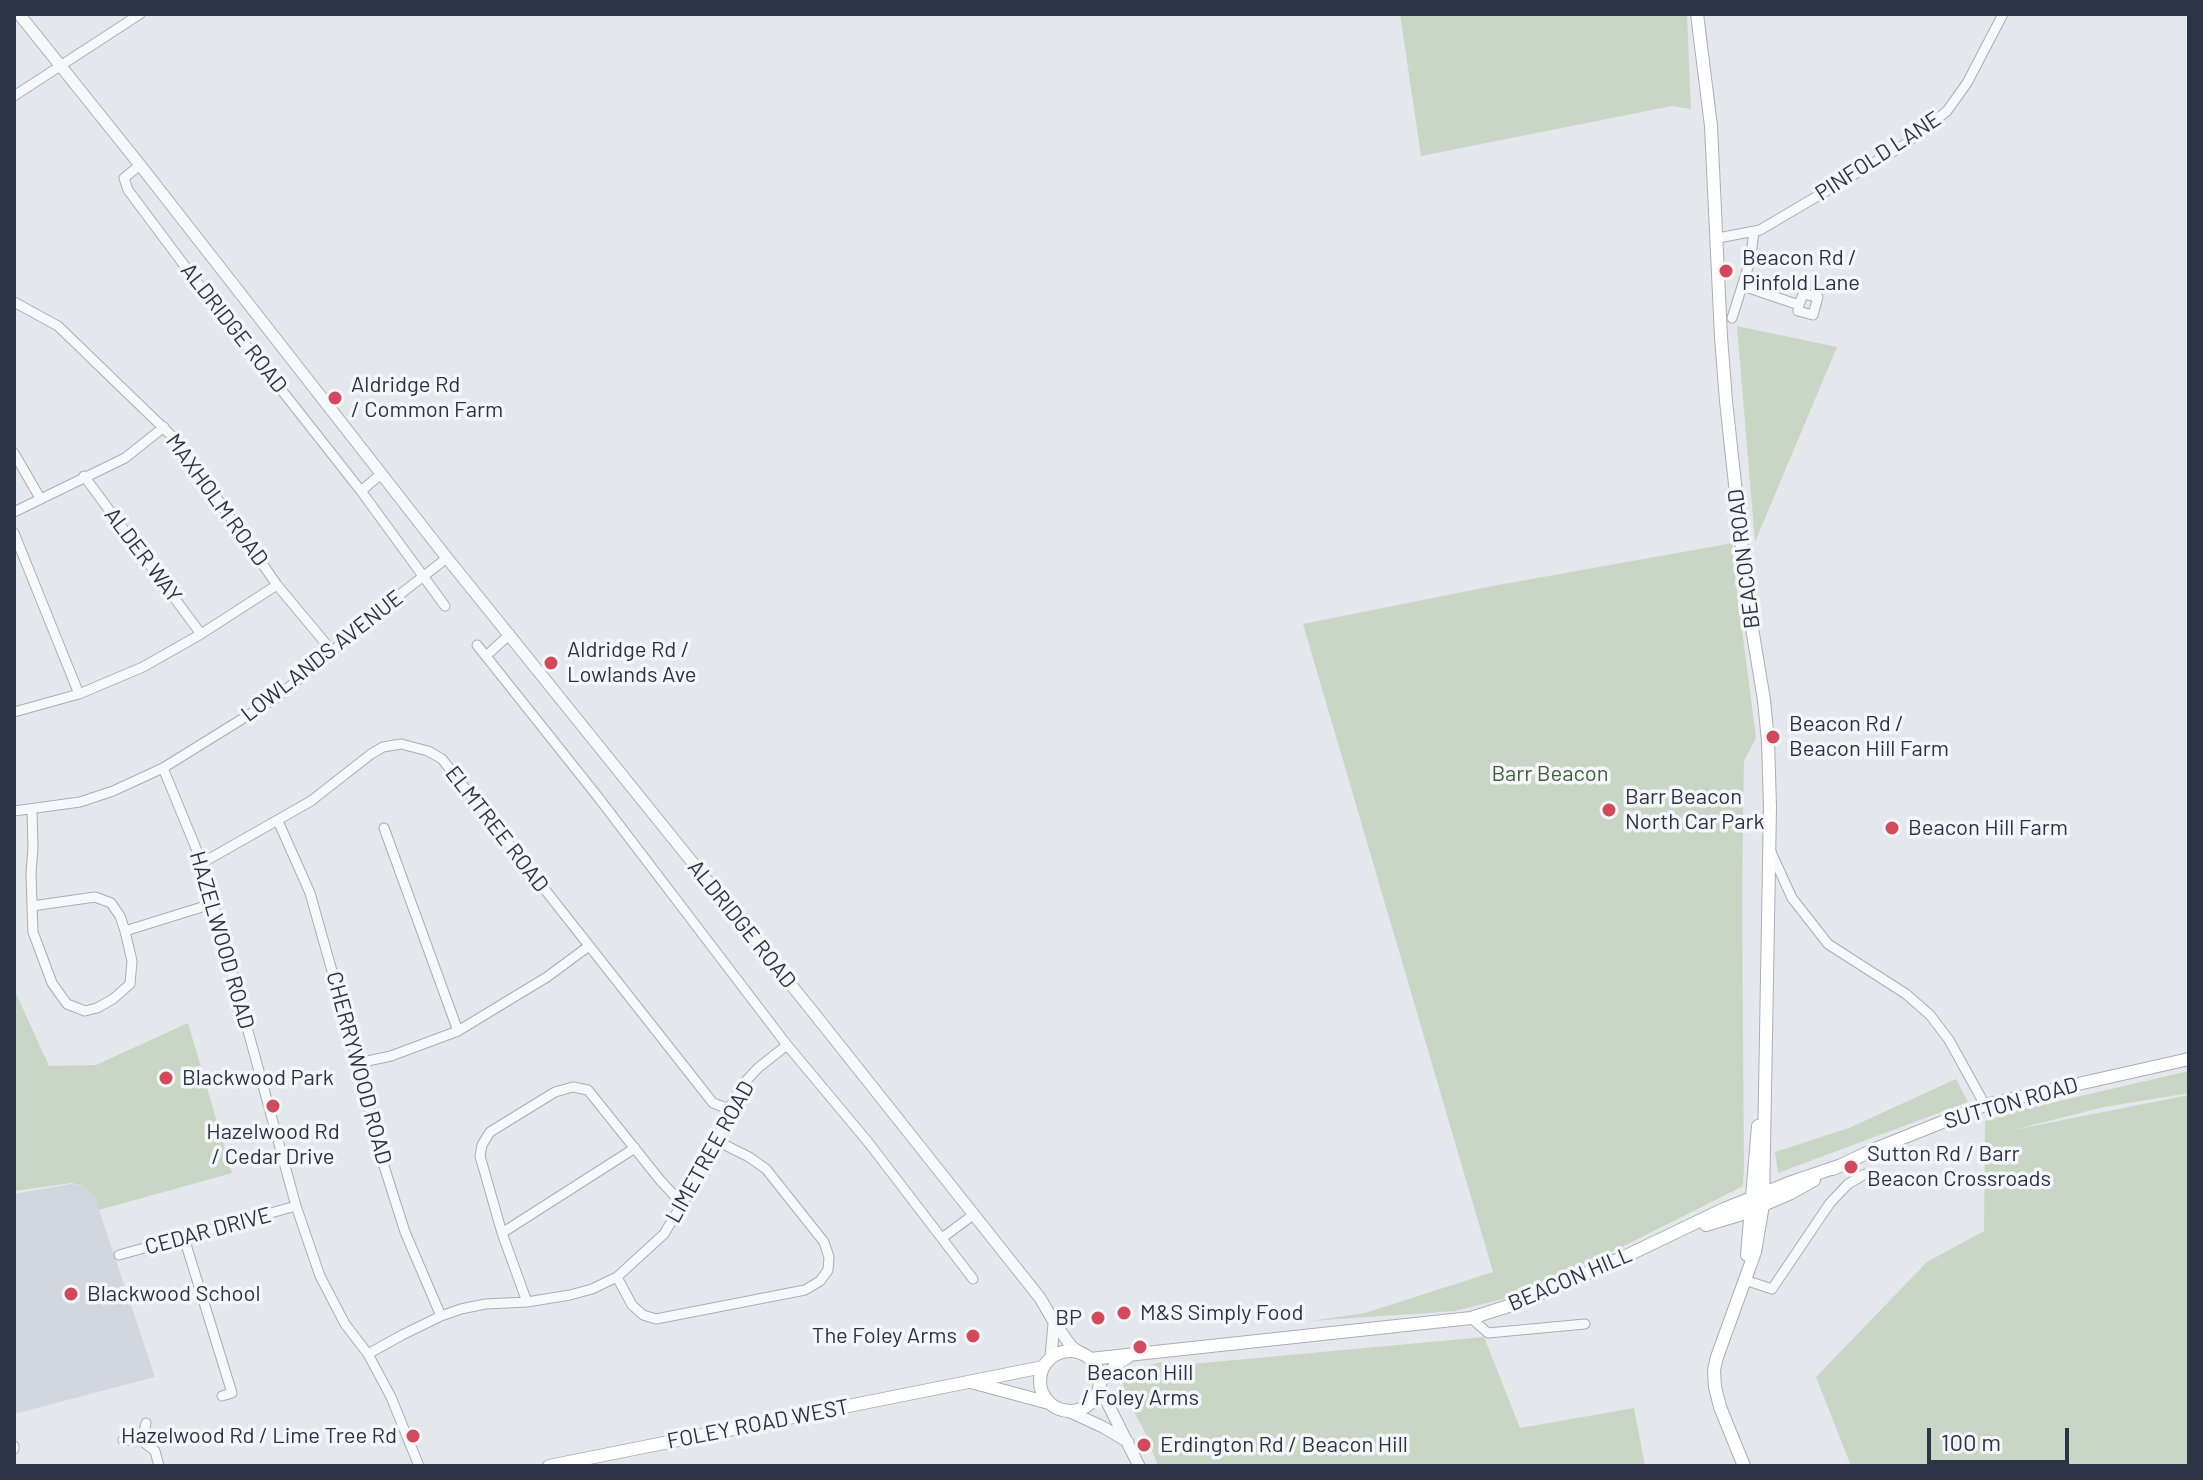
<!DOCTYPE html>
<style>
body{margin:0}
#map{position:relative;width:2203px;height:1480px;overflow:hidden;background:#e4e7ec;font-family:Barlow,sans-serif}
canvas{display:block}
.frame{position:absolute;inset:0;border:16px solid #2b3445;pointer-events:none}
.scale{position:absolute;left:1927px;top:1428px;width:142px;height:36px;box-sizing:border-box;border:4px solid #2b3445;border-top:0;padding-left:10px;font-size:24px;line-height:28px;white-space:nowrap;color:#2b3445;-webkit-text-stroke:6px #f4f6f9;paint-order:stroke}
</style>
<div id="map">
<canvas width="2203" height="1480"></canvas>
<div class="frame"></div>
<div class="scale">100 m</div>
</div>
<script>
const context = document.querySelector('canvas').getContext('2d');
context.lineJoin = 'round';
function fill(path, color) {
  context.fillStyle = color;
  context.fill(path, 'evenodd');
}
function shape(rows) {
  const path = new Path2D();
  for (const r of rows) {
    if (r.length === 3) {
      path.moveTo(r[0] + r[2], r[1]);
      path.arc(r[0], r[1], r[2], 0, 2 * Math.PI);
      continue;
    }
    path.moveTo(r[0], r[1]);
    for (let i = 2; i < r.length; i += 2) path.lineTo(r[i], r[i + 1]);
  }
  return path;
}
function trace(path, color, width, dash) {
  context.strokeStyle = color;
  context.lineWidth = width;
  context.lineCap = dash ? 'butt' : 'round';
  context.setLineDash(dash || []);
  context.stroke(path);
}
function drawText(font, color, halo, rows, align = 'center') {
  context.font = font + ' Barlow,sans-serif';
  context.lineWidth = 7;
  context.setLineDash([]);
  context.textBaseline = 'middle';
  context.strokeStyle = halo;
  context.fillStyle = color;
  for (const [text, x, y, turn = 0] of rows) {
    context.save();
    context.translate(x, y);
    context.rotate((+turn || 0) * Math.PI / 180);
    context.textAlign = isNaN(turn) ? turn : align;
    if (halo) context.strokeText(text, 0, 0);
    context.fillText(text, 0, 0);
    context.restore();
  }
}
fill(shape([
 [71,1184,84,1186,95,1198,155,1377,14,1414,14,1194]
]), '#d2d6de');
fill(shape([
 [1400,14,1687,14,1691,109,1672,106,1421,156],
 [1737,326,1837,347,1755,542],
 [1733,543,1733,559,1756,738,1744,761,1742,895,1744,1168,1743,1186,1622,1247,1503,1299,1455,1311,1310,1321,1365,1313,1493,1272,1303,624,1498,585],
 [14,989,49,1066,96,1065,188,1023,232,1173,99,1210,95,1198,84,1186,71,1183,14,1191],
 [2189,1071,2189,1093,2104,1107,2013,1130,2189,1095,2189,1466,1851,1466,1816,1377,1927,1262,1984,1231,1985,1121,2016,1111],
 [1956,1079,1968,1102,1778,1173,1775,1152,1849,1128],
 [1484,1337,1520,1428,1634,1408,1645,1466,1158,1466,1146,1434,1122,1390,1128,1370,1162,1362,1192,1364]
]), '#c9d6c5');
const minor = shape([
 [14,96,140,14],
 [140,165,124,178,128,190,202,289,361,491,445,606],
 [1718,238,1760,230,1904,145,1947,111,1967,83,2003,14],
 [1743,286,1799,305,1798,311,1813,315,1818,297,1803,294,1799,305],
 [14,302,58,326,178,442,277,585,332,651],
 [1732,318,1750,261,1754,232],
 [14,453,40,498],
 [84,476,201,634],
 [361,491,381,474],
 [14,512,125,458,164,427],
 [14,533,79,694],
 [477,645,598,797,787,1045,868,1142,973,1279],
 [486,656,510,634],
 [14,712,79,694,143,667,201,634,277,585],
 [163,768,202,863,296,1206,320,1276,345,1324,368,1354,391,1397,419,1466],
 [32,810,33,848,31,873,32,906,33,932,52,983,67,1004,85,1011,97,1008,113,999,130,984,132,961,125,931,120,916,111,903,95,897,32,906],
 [14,811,80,802,113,791,163,768,276,698,403,592,447,558],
 [278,821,310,893,358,1063,384,1166,405,1232,441,1316],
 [384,828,458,1031],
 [1771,852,1792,898,1828,944,1906,994,1930,1015,1949,1040,1985,1105],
 [202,863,311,801,371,754,383,747,401,744,428,751,442,759,713,1103,729,1109],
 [125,931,215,903],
 [358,1063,391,1056,458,1031,547,977,589,946],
 [502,1233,635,1148],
 [184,1238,232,1393,222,1396],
 [942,1238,973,1215],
 [119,1255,296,1206],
 [617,1277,632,1305,643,1315,656,1319,805,1290,820,1281,828,1270,829,1257,824,1242,766,1169,749,1157,717,1141],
 [1745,1280,1772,1289,1830,1203,1848,1184,1865,1174],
 [527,1302,502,1233,480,1156,482,1145,490,1132,555,1092,573,1087,588,1090,660,1180,683,1205],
 [1471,1318,1488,1333,1585,1324],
 [368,1354,402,1335,441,1316,461,1309,485,1304,527,1302,570,1295,592,1289,617,1277,664,1234,700,1174,717,1141,729,1109,743,1084,758,1068,787,1045],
 [123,1440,142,1441,155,1451,159,1466],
 [142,1441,146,1423],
 [14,1446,14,1449]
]);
const tertiary = shape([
 [19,14,140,165,447,558,813,1012,1040,1298,1054,1322,1071,1346,1082,1354],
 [1051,1358,1054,1323],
 [1099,1386,1139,1466],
 [1066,1410,1103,1427,1128,1442]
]);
const secondary = shape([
 [1697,14,1711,126,1721,337,1726,401,1748,604,1764,700,1768,741,1770,807,1763,1205,1755,1252,1717,1357,1714,1370,1715,1387,1720,1407,1744,1466],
 [1833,1169,1875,1149,1985,1105,2189,1059],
 [1706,1225,1742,1214,1791,1193,1814,1180],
 [1747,1255,1758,1126],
 [1070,1381,30],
 [1090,1359,1471,1318,1521,1302,1624,1257,1724,1209,1789,1183,1839,1166],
 [1101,1381,1117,1364,1129,1356],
 [971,1382,1049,1403],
 [549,1466,1043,1367]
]);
trace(minor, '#a9aeb7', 11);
trace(tertiary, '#a9aeb7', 13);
trace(secondary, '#a9aeb7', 14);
trace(minor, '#f7f8fa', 9);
trace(tertiary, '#f7f8fa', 11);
trace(secondary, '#fff', 12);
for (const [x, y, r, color] of [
 [1726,271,8,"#d1495b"],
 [335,398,8,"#d1495b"],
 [551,663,8,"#d1495b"],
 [1773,737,8,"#d1495b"],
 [1609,810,8,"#d1495b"],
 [1892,828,8,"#d1495b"],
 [166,1078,8,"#d1495b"],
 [273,1106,8,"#d1495b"],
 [1851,1167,8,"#d1495b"],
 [71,1294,8,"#d1495b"],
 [1124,1313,8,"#d1495b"],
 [1098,1318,8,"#d1495b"],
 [973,1336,8,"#d1495b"],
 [1140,1347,8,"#d1495b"],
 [413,1436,8,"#d1495b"],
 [1144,1445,8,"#d1495b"]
]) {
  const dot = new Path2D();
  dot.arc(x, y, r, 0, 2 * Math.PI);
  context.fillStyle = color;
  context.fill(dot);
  trace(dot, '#f4f6f9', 3);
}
drawText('22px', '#2b3445', '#f4f6f9', [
 ["PINFOLD LANE",1878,156,-33],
 ["ALDRIDGE ROAD",234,328,52],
 ["MAXHOLM ROAD",217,500,54],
 ["ALDER WAY",143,555,53],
 ["BEACON ROAD",1744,559,-97],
 ["LOWLANDS AVENUE",322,656,-38],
 ["ELMTREE ROAD",497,829,52],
 ["ALDRIDGE ROAD",742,924,51],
 ["HAZELWOOD ROAD",222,940,74],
 ["CHERRYWOOD ROAD",359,1068,75],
 ["SUTTON ROAD",2011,1103,-16],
 ["LIMETREE ROAD",710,1152,-61],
 ["CEDAR DRIVE",208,1231,-15],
 ["BEACON HILL",1570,1279,-23],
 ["FOLEY ROAD WEST",758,1424,-11]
]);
drawText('22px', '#2b3445', '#f4f6f9', [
 ["Beacon Rd /",1742,258],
 ["Pinfold Lane",1742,283],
 ["Aldridge Rd",351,385],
 ["/ Common Farm",351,410],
 ["Aldridge Rd /",567,650],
 ["Lowlands Ave",567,675],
 ["Beacon Rd /",1789,724],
 ["Beacon Hill Farm",1789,749],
 ["Barr Beacon",1625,797],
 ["North Car Park",1625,822],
 ["Beacon Hill Farm",1908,828],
 ["Blackwood Park",182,1078],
 ["Hazelwood Rd",273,1132,"center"],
 ["/ Cedar Drive",273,1157,"center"],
 ["Sutton Rd / Barr",1867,1154],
 ["Beacon Crossroads",1867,1179],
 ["Blackwood School",87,1294],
 ["M&S Simply Food",1140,1313],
 ["BP",1082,1318,"right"],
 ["The Foley Arms",957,1336,"right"],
 ["Beacon Hill",1140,1373,"center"],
 ["/ Foley Arms",1140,1398,"center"],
 ["Hazelwood Rd / Lime Tree Rd",397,1436,"right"],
 ["Erdington Rd / Beacon Hill",1160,1445]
], 'left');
drawText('22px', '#3f6138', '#f4f6f9', [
 ["Barr Beacon",1550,774]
]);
</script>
